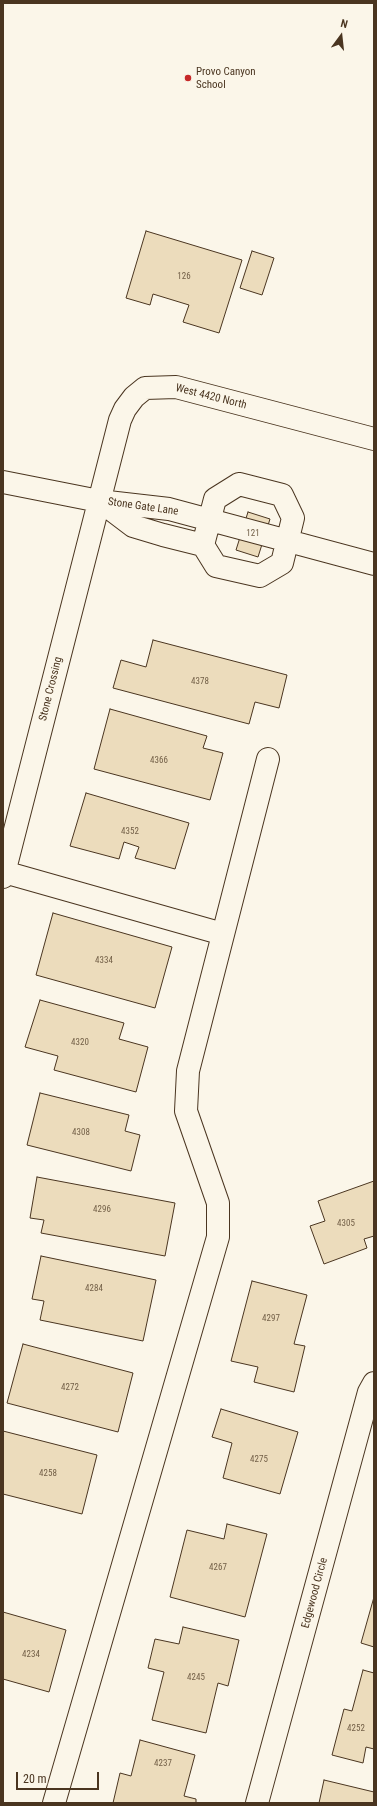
<!DOCTYPE html>
<style>
body{margin:0}
#map{position:relative;width:377px;height:1806px;overflow:hidden;background:#fbf6e9;font-family:"Roboto Condensed",sans-serif}
canvas{display:block}
.frame{position:absolute;inset:0;border:4px solid #4a3520;pointer-events:none}
.north{position:absolute;left:321px;top:16px;width:40px;height:40px;-webkit-text-stroke:3px #fbf6e9;paint-order:stroke;rotate:15deg;font-size:11px;font-weight:700;line-height:16px;text-align:center;color:#4a3520}
.north::after{content:'';display:block;margin:auto;width:14px;height:18px;background:#4a3520;clip-path:polygon(50% 0,100% 100%,50% 72%,0 100%)}
.scale{position:absolute;left:16px;top:1772px;width:83px;height:18px;box-sizing:border-box;border:2px solid #4a3520;border-top:0;padding-left:5px;font-size:12px;line-height:14px;white-space:nowrap;color:#4a3520;-webkit-text-stroke:3px #fbf6e9;paint-order:stroke}
</style>
<div id="map">
<canvas width="377" height="1806"></canvas>
<div class="frame"></div>
<div class="north">N</div>
<div class="scale">20 m</div>
</div>
<script>
const context = document.querySelector('canvas').getContext('2d');
context.lineJoin = 'round';
function fill(path, color) {
  context.fillStyle = color;
  context.fill(path, 'evenodd');
}
function shape(rows) {
  const path = new Path2D();
  for (const r of rows) {
    path.moveTo(r[0], r[1]);
    for (let i = 2; i < r.length; i += 2) path.lineTo(r[i], r[i + 1]);
  }
  return path;
}
function trace(path, color, width, dash) {
  context.strokeStyle = color;
  context.lineWidth = width;
  context.lineCap = dash ? 'butt' : 'round';
  context.setLineDash(dash || []);
  context.stroke(path);
}
function drawText(font, color, halo, rows, align = 'center') {
  context.font = font + ' "Roboto Condensed",sans-serif';
  context.lineWidth = 3;
  context.setLineDash([]);
  context.textBaseline = 'middle';
  context.strokeStyle = halo;
  context.fillStyle = color;
  for (const [text, x, y, turn = 0] of rows) {
    context.save();
    context.translate(x, y);
    context.rotate((+turn || 0) * Math.PI / 180);
    context.textAlign = isNaN(turn) ? turn : align;
    if (halo) context.strokeText(text, 0, 0);
    context.fillText(text, 0, 0);
    context.restore();
  }
}
const building = shape([
 [146,231,242,260,219,333,183,322,189,305,153,294,150,305,126,298,146,231],
 [252,251,274,258,262,295,240,288,252,251],
 [248,512,270,519,258,557,236,550,248,512],
 [153,640,287,675,279,708,255,702,249,724,113,688,121,660,146,667,153,640],
 [110,709,207,736,203,748,223,753,210,800,94,769,110,709],
 [86,793,189,823,175,869,135,858,139,847,124,842,119,859,70,846,86,793],
 [53,913,172,947,155,1008,36,975,53,913],
 [40,1000,124,1023,119,1039,148,1047,136,1092,54,1070,58,1056,25,1047,40,1000],
 [40,1093,129,1115,125,1131,140,1135,131,1171,27,1145,40,1093],
 [37,1177,175,1203,165,1256,41,1233,44,1220,30,1218,37,1177],
 [374,1181,374,1236,364,1239,367,1248,324,1264,310,1226,325,1221,318,1201,374,1181],
 [41,1256,156,1280,143,1341,40,1320,44,1301,32,1299,41,1256],
 [252,1281,307,1295,294,1344,305,1346,294,1392,254,1382,258,1367,231,1361,252,1281],
 [23,1344,133,1373,118,1432,7,1403,23,1344],
 [221,1409,298,1432,280,1494,223,1478,232,1443,212,1437,221,1409],
 [3,1431,97,1455,82,1514,3,1494,3,1431],
 [227,1524,267,1534,245,1617,170,1597,187,1530,224,1539,227,1524],
 [374,1597,374,1647,361,1643,374,1597],
 [3,1612,66,1630,49,1692,3,1679,3,1612],
 [183,1627,239,1640,228,1686,218,1683,206,1733,152,1720,164,1672,148,1668,155,1639,179,1644,183,1627],
 [363,1670,374,1673,374,1749,366,1747,363,1763,332,1755,344,1709,352,1711,363,1670],
 [140,1740,195,1755,184,1796,196,1799,196,1803,113,1803,120,1773,131,1776,140,1740],
 [324,1780,374,1792,374,1803,319,1803,324,1780]
]);
fill(building, '#ecdcbc');
trace(building, '#4a3520', 1);
const minor = shape([
 [3,482,99,501,169,509,374,564],
 [239,484,282,495,293,518,282,563,260,576,216,566,203,545,215,499,239,484],
 [100,501,133,526,163,535,203,545],
 [4,872,223,934],
 [3,877,120,420,125,409,134,397,145,388,176,387,374,439],
 [54,1803,218,1237,218,1203,186,1111,188,1071,268,759],
 [257,1803,369,1392,374,1383]
]);
trace(minor, '#4a3520', 24);
trace(minor, '#fbf6e9', 22);
for (const [x, y, r, color] of [
 [188,78,4,"#c62828"]
]) {
  const dot = new Path2D();
  dot.arc(x, y, r, 0, 2 * Math.PI);
  context.fillStyle = color;
  context.fill(dot);
  trace(dot, '#fbf6e9', 1.5);
}
drawText('9px', '#725f47', null, [
 ["126",184,277],
 ["121",253,534],
 ["4378",200,682],
 ["4366",159,761],
 ["4352",130,832],
 ["4334",104,961],
 ["4320",80,1043],
 ["4308",81,1133],
 ["4296",102,1210],
 ["4305",346,1224],
 ["4284",94,1289],
 ["4297",271,1319],
 ["4272",70,1388],
 ["4275",259,1460],
 ["4258",48,1474],
 ["4267",218,1568],
 ["4234",31,1655],
 ["4245",196,1678],
 ["4252",356,1729],
 ["4237",163,1764]
]);
drawText('11px', '#4a3520', '#fbf6e9', [
 ["Provo Canyon",196,72],
 ["School",196,85]
], 'left');
drawText('11px', '#4a3520', '#fbf6e9', [
 ["West 4420 North",211,397,14],
 ["Stone Gate Lane",143,507,8],
 ["Stone Crossing",51,689,-76],
 ["Edgewood Circle",315,1593,-75]
]);
</script>
